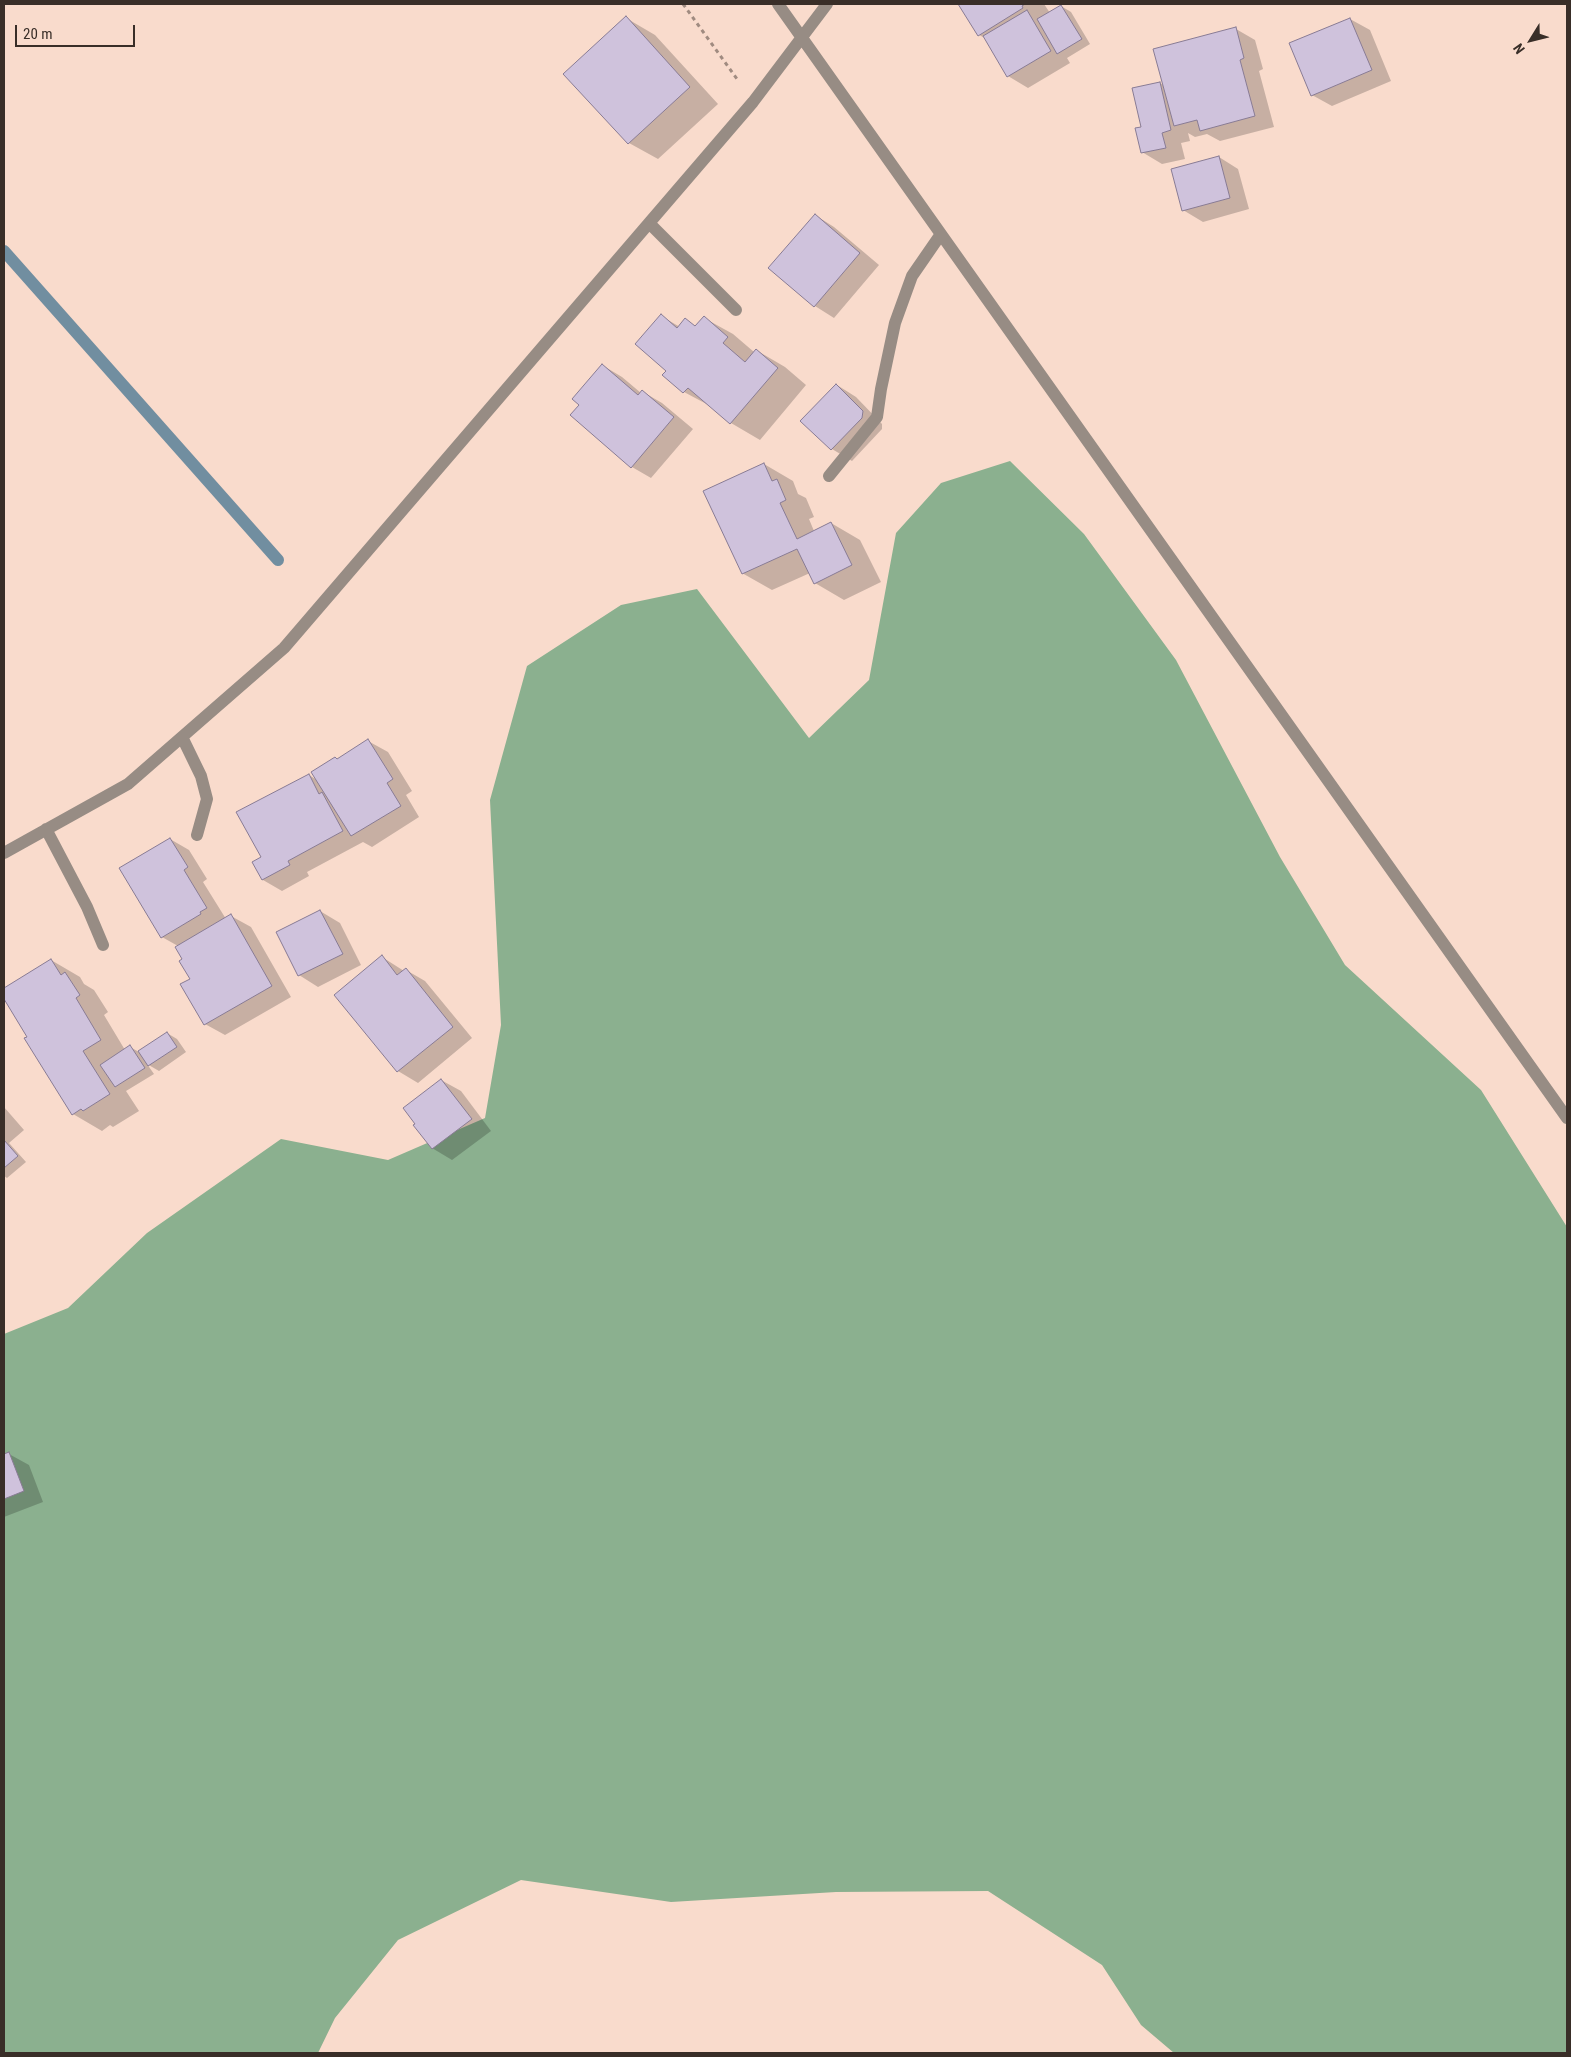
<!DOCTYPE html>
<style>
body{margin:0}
#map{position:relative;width:1571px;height:2057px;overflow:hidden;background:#f9dbcc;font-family:"Roboto Condensed",sans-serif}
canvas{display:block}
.frame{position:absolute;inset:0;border:5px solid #392e28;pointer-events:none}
.north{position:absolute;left:1506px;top:15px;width:50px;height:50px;-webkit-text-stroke:4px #f9dbcc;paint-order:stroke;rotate:234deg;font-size:14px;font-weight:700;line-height:20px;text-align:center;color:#392e28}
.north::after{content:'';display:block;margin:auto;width:18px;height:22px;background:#392e28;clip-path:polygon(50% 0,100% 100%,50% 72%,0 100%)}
.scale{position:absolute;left:15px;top:25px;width:120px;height:22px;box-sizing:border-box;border:2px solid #392e28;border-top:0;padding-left:6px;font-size:15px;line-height:18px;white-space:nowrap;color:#392e28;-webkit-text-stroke:4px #f9dbcc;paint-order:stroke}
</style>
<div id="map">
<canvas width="1571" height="2057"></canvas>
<div class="frame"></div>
<div class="north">N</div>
<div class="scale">20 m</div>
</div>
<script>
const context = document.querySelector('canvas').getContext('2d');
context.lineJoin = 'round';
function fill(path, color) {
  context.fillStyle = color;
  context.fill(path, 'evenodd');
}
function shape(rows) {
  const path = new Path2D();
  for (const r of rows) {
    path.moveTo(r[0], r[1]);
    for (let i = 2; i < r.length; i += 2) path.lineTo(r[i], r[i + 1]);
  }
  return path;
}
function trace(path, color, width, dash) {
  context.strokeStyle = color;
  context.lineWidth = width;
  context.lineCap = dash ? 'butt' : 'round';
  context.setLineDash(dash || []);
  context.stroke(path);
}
fill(shape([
 [1010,461,1084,534,1176,660,1280,857,1345,965,1481,1090,1567,1227,1567,2053,1174,2053,1141,2025,1102,1965,988,1891,836,1892,671,1902,521,1880,398,1940,335,2018,318,2053,4,2053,4,1334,68,1308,147,1233,281,1139,388,1160,485,1118,501,1025,490,800,527,666,621,605,697,589,809,738,869,680,896,533,941,483]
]), '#8bb08f');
fill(shape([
 [960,4,1044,4,1050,13,1061,6,1071,12,1090,44,1067,58,1070,63,1028,88,1008,76,987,39,979,35],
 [626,18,655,35,718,104,658,159,629,143],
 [1350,19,1370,30,1391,81,1332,106,1312,95],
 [1236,29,1255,40,1263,69,1259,71,1274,127,1220,141,1207,134,1195,137,1188,133,1190,141,1181,143,1185,159,1162,164,1142,152,1143,128,1160,83,1165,86],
 [1219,157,1238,169,1249,209,1203,222,1183,210],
 [815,215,834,227,879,265,834,318,815,306,770,268],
 [661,316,680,327,685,320,697,327,704,318,733,334,754,352,756,350,785,367,806,385,760,440,731,423,714,408,684,392,664,375,668,371],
 [602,365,622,377,641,393,643,392,662,403,693,429,651,478,632,467,580,404],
 [837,385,856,397,882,424,882,429,852,461,832,449,802,421],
 [764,464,793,481,798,494,806,498,814,517,809,519,814,531,831,523,860,540,881,582,844,600,815,583,810,573,772,590,742,573],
 [368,741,388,752,412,791,406,795,419,817,372,847,363,842,307,872,309,876,282,891,263,880,254,862,262,858,309,775,317,780,338,759],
 [170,839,189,850,207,879,203,882,226,919,231,916,251,927,291,997,225,1035,205,1024,192,980,178,946,162,937,120,869],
 [320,911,340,923,361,965,318,987,299,975],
 [382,957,404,971,406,970,425,981,472,1038,418,1083,398,1071,335,995],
 [51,960,80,977,84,984,94,990,108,1012,104,1015,125,1050,130,1047,139,1052,167,1033,177,1039,186,1052,159,1071,147,1064,154,1074,126,1091,139,1111,113,1127,110,1125,102,1131,73,1114,4,996,4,989],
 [441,1080,461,1091,491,1131,452,1160,432,1148],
 [4,1107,24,1130,9,1143,26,1162,7,1178,4,1176],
 [9,1454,29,1465,43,1502,4,1517,4,1456]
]), '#0003');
trace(shape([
 [4,251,278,560]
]), '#718ea0', 12);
const building = shape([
 [958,4,1025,4,1022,6,1023,8,978,36,958,4],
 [1061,5,1082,39,1057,54,1037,19,1061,5],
 [1027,10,1051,51,1007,77,983,36,1027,10],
 [626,16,690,87,628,144,563,74,626,16],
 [1350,18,1372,70,1311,96,1289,43,1350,18],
 [1236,27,1244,58,1240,60,1255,116,1200,131,1197,120,1174,126,1153,49,1236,27],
 [1160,82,1171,130,1162,133,1166,148,1141,153,1135,128,1141,127,1132,88,1160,82],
 [1219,156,1230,198,1182,211,1171,169,1219,156],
 [815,214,860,253,814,307,768,268,815,214],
 [661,314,677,328,685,318,695,326,704,316,728,337,723,343,745,362,756,349,778,368,730,424,688,388,683,393,662,375,666,371,635,344,661,314],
 [602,364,638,395,642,390,674,417,631,468,570,415,579,405,572,399,602,364],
 [836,384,863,411,862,418,831,450,800,421,836,384],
 [764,463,772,481,777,479,786,500,780,503,797,539,831,522,852,565,814,584,797,549,742,574,703,491,764,463],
 [368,739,393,779,387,783,401,806,351,836,311,772,335,757,337,759,368,739],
 [309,774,319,794,322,792,343,831,288,861,290,865,262,880,252,862,261,857,236,812,309,774],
 [170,838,188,867,184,870,207,908,200,912,201,914,161,938,119,868,170,838],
 [320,910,343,954,298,976,276,932,320,910],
 [231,914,272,986,204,1025,180,984,190,979,179,961,182,959,175,947,231,914],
 [382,955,397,975,406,968,453,1027,397,1072,334,995,382,955],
 [51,959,61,975,65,972,80,995,76,998,101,1040,83,1051,110,1094,83,1111,81,1109,72,1115,24,1038,27,1037,4,999,4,988,51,959],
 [167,1032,177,1047,148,1066,138,1051,167,1032],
 [130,1045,145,1068,115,1087,100,1065,130,1045],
 [441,1079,472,1119,432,1149,413,1125,415,1124,403,1108,441,1079],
 [4,1140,18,1156,4,1168,4,1140],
 [9,1452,24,1491,4,1499,4,1454,9,1452]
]);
fill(building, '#cfc2dc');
trace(building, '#887b94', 1);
trace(shape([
 [683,4,737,79]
]), '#a08b80', 3, [4, 4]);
trace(shape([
 [778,4,1567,1118],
 [649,223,736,310],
 [829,476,877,417,881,389,895,323,912,276,941,234],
 [182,737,201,776,207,799,197,835],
 [46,829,87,907,103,945],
 [4,853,128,784,284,648,753,102,827,4]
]), '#978c84', 12);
</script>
